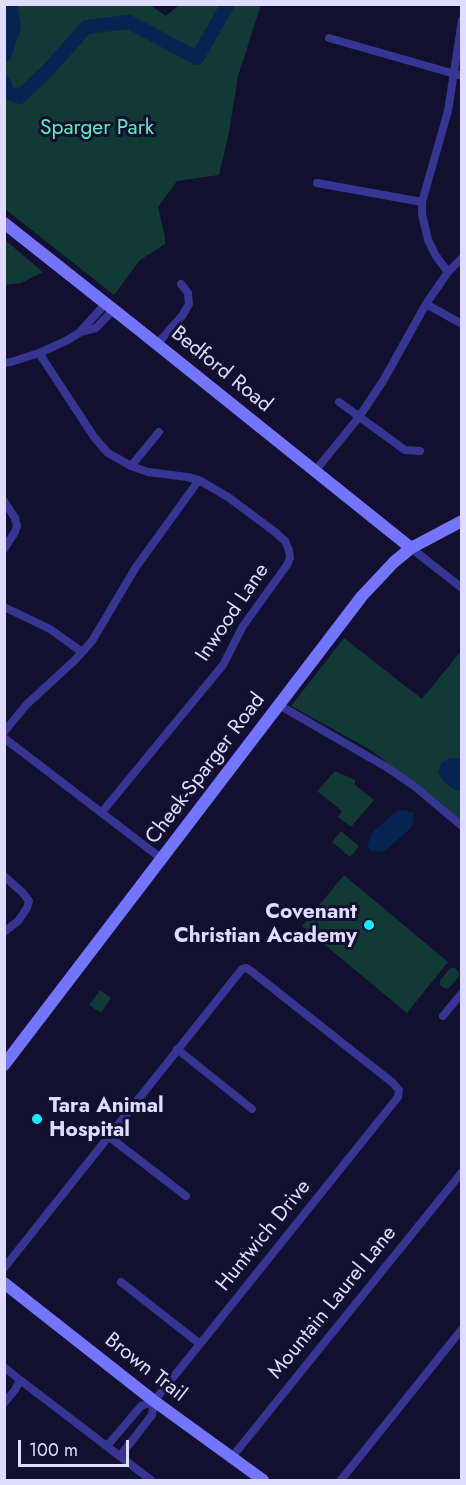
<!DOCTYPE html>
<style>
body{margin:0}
#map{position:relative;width:466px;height:1485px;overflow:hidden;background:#130f2e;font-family:Jost,sans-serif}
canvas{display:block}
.frame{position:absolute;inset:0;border:6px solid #dfdcff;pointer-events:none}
.scale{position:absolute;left:18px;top:1440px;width:111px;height:27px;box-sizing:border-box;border:3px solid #dfdcff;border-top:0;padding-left:8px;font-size:18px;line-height:21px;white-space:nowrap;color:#dfdcff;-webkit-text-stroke:4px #130f2e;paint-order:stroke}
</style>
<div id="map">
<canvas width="466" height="1485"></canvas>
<div class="frame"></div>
<div class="scale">100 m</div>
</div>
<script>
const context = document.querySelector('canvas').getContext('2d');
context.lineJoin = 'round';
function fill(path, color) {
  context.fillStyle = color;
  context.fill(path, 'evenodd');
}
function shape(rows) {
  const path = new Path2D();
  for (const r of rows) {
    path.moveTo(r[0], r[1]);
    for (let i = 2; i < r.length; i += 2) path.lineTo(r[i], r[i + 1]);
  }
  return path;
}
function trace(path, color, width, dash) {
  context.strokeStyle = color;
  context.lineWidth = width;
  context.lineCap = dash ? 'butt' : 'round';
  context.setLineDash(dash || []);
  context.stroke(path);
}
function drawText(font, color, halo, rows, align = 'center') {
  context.font = font + ' Jost,sans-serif';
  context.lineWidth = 6;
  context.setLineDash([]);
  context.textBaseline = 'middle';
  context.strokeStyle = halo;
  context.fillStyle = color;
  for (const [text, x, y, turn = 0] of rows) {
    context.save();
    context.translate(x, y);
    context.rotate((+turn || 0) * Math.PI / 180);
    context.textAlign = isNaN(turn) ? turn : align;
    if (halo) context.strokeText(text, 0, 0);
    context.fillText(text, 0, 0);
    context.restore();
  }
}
fill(shape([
 [4,5,150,5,166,16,179,5,261,5,238,76,229,133,219,175,177,181,158,207,165,237,165,244,140,260,114,295,5,209],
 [4,241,5,240,43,272,21,283,5,285],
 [344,638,422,699,461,651,461,759,450,758,443,780,451,787,461,792,461,820,422,788,369,749,291,706],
 [335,771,355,780,355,785,374,800,351,827,338,817,342,811,317,791],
 [341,831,359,846,350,857,332,842],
 [344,875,448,962,407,1013,302,926],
 [450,968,455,968,459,973,459,976,449,988,446,989,440,985,440,981],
 [100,990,111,998,101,1013,89,1005]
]), '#113936');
fill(shape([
 [450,758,461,759,461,792,451,787,443,780,438,773,442,762],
 [404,810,413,813,414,821,411,828,386,850,380,852,370,851,367,845,373,832,393,814,397,811]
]), '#052451');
trace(shape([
 [4,10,11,9,14,27,4,56],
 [4,82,7,92,20,97,50,68,86,27,129,22,197,58,228,4]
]), '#052451', 14);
trace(shape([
 [329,38,462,76],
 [317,183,422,202],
 [448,272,436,256,428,240,422,214,422,202,448,111,462,20],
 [426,304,462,324],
 [80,332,96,328,114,309],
 [157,344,182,316,189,304,188,293,181,284],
 [39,353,94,437,108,453,131,466,148,472,187,477,199,480,228,497,275,532,285,541,289,550,290,558,287,565,243,626,223,665,102,812],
 [4,363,11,362,39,353,66,341,79,333,106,303],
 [339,402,405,450,420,451],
 [131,466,159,432],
 [315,471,359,417,383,381,426,304,448,272,462,258],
 [4,501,15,518,17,526,15,532,4,549],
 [411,548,462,588],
 [4,607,50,629,82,652],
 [279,705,388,768,414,786,462,826],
 [4,732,26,705,75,660,92,641,136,567,199,480],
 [4,738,162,859],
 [4,876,23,893,29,901,27,908,18,921,4,932],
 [443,1016,462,993],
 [177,1049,252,1109],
 [108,1136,186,1196],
 [4,1268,242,969,246,968,251,971,393,1083,399,1090,398,1097,200,1344,154,1401,141,1406,107,1446],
 [121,1282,200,1344],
 [4,1367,20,1380,15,1390,4,1403],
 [20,1380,151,1480],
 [120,1456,152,1415,154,1401],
 [232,1457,462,1172],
 [341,1480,462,1329]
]), '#363692', 8);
trace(shape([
 [4,223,138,329,411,548],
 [4,1065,362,596,394,562,411,548,462,521],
 [4,1283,154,1401,263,1480]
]), '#7375ff', 12);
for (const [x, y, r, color] of [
 [369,925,6,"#08f0ff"],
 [37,1119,6,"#08f0ff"]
]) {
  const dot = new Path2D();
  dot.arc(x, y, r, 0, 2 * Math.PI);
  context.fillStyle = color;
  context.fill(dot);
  trace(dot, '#130f2e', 2);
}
drawText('21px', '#5becc2', '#130f2e', [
 ["Sparger Park",97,129]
]);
drawText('21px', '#dfdcff', '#130f2e', [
 ["Bedford Road",221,370,39],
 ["Inwood Lane",233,613,-56],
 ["Cheek-Sparger Road",206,769,-53],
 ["Huntwich Drive",264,1236,-51],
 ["Mountain Laurel Lane",333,1303,-51],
 ["Brown Trail",145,1368,38]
]);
drawText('bold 21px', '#dfdcff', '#130f2e', [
 ["Covenant",357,913],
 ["Christian Academy",357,937],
 ["Tara Animal",49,1107,"left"],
 ["Hospital",49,1131,"left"]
], 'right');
</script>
